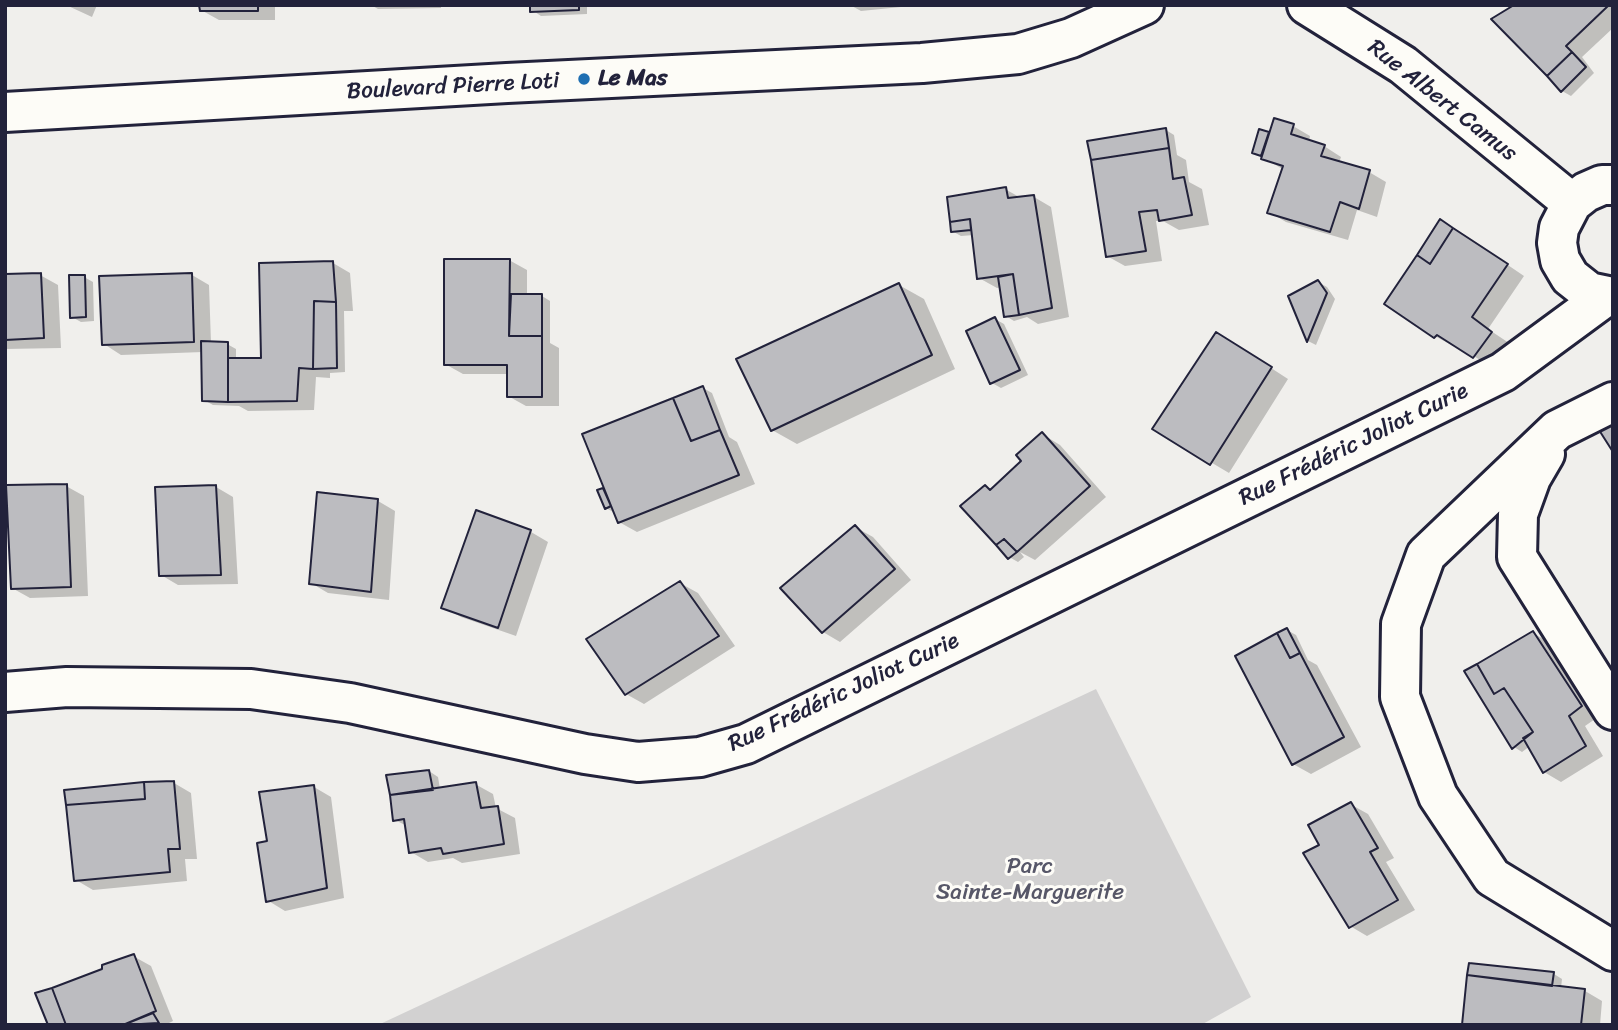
<!DOCTYPE html>
<meta charset="utf-8">
<style>
body{margin:0}
#map{position:relative;width:1618px;height:1030px;overflow:hidden;background:#f0efec;font-family:Sriracha,sans-serif}
canvas{display:block}
.frame{position:absolute;inset:0;border:7px solid #22223b;pointer-events:none}
</style>
<div id="map">
<canvas width="1618" height="1030"></canvas>
<div class="frame"></div>
</div>
<script>
const context = document.querySelector('canvas').getContext('2d');
context.lineJoin = 'round';
function fill(path, color) {
  context.fillStyle = color;
  context.fill(path, 'evenodd');
}
function shape(rows) {
  const path = new Path2D();
  for (const r of rows) {
    path.moveTo(r[0], r[1]);
    for (let i = 2; i < r.length; i += 2) path.lineTo(r[i], r[i + 1]);
  }
  return path;
}
function trace(path, color, width, dash) {
  context.strokeStyle = color;
  context.lineWidth = width;
  context.lineCap = dash ? 'butt' : 'round';
  context.setLineDash(dash || []);
  context.stroke(path);
}
function drawText(font, color, halo, rows, align = 'center') {
  context.font = font + ' Sriracha,sans-serif';
  context.lineWidth = 6;
  context.setLineDash([]);
  context.textBaseline = 'middle';
  context.strokeStyle = halo;
  context.fillStyle = color;
  for (const [text, x, y, turn = 0] of rows) {
    context.save();
    context.translate(x, y);
    context.rotate((+turn || 0) * Math.PI / 180);
    context.textAlign = isNaN(turn) ? turn : align;
    if (halo) context.strokeText(text, 0, 0);
    context.fillText(text, 0, 0);
    context.restore();
  }
}
fill(shape([
 [1096,689,1251,997,1201,1025,378,1025]
]), '#d2d1d1');
fill(shape([
 [66,5,97,5,92,17],
 [201,5,275,5,275,20,219,20,201,10],
 [371,5,441,5,441,8,378,9],
 [532,5,587,5,587,14,541,16,532,10],
 [850,5,921,5,861,11],
 [1511,5,1613,5,1613,28,1582,57,1594,73,1571,96,1562,91,1548,75,1503,13],
 [1293,126,1310,136,1309,142,1324,146,1341,157,1339,163,1369,172,1386,182,1377,217,1357,210,1348,240,1286,222,1269,212,1284,170,1254,152,1260,132,1270,135],
 [1166,130,1174,135,1177,155,1186,160,1189,182,1202,189,1209,225,1179,230,1163,221,1156,221,1162,261,1125,266,1107,256],
 [1005,189,1021,198,1034,197,1051,207,1069,317,1038,324,1027,317,1014,321,1006,316,1002,287,997,288,979,278,974,235,961,236,952,231],
 [1471,240,1524,276,1488,329,1509,343,1491,367,1455,344,1453,346,1435,336],
 [509,260,527,270,527,296,542,296,550,301,550,343,559,348,559,406,526,406,508,396,509,374,463,374,445,364],
 [333,263,350,273,353,311,344,311,345,372,330,373,330,378,316,377,314,410,248,411,239,406,213,405,204,400,203,352,121,355,104,344,192,275,209,285,211,343,227,344,236,349,236,360,263,359],
 [40,275,58,285,61,348,5,349,5,276],
 [84,277,93,282,94,321,81,322,72,317],
 [1318,282,1327,287,1335,299,1316,345,1308,341,1290,297],
 [899,285,924,299,955,369,797,444,772,430],
 [995,319,1004,324,1028,375,1001,388,992,383],
 [1234,344,1288,379,1229,473,1155,429],
 [703,388,712,393,729,437,737,442,755,484,637,532,619,522,615,513,606,508,603,490,608,492],
 [1042,434,1060,445,1106,497,1035,560,1020,552,1024,557,1018,562,1009,557,985,487,992,491,1024,462],
 [66,486,84,496,88,596,30,598,12,588],
 [216,487,233,497,238,584,178,585,161,575],
 [378,501,395,511,389,600,328,593,311,583],
 [477,512,531,532,548,542,516,636,461,617,444,607],
 [855,527,873,537,911,580,840,642,823,632],
 [680,583,698,593,735,646,644,704,626,694],
 [1287,630,1296,635,1308,660,1317,665,1361,747,1311,774,1293,764],
 [1533,633,1550,643,1598,717,1585,726,1603,756,1561,782,1544,772,1530,746,1522,752,1514,747],
 [429,771,438,777,440,789,475,784,493,794,496,808,515,818,520,854,462,863,453,858,428,862,411,852,407,826,395,820],
 [174,783,191,793,197,859,185,859,187,881,93,890,76,880],
 [314,787,331,797,344,898,285,911,267,900,269,842],
 [1350,804,1368,814,1394,858,1386,862,1415,910,1367,936,1350,926,1321,846],
 [133,956,151,966,173,1021,165,1025,50,1025,52,990],
 [1554,974,1562,979,1561,988,1585,991,1602,1001,1600,1025,1464,1025]
]), '#0003');
const building = shape([
 [199,5,258,5,258,11,200,11,199,5],
 [530,5,579,5,579,10,530,12,530,5],
 [1514,5,1609,5,1566,46,1572,52,1547,76,1491,19,1514,5],
 [1572,52,1586,67,1561,92,1547,76,1572,52],
 [1274,118,1294,124,1291,134,1325,145,1321,156,1370,170,1359,209,1340,202,1330,232,1267,213,1283,166,1261,159,1274,118],
 [1166,128,1169,148,1091,160,1087,141,1166,128],
 [1259,129,1269,132,1261,156,1252,153,1259,129],
 [1169,148,1173,179,1184,177,1192,215,1159,221,1157,210,1139,212,1146,251,1106,257,1091,160,1169,148],
 [1006,187,1008,198,1034,195,1052,308,1019,315,1013,274,977,279,970,219,950,222,947,197,1006,187],
 [970,219,971,230,951,232,950,222,970,219],
 [1440,219,1453,228,1430,264,1417,255,1440,219],
 [1453,228,1508,264,1472,317,1492,332,1473,358,1437,335,1434,338,1384,304,1417,255,1430,264,1453,228],
 [444,259,510,259,509,336,542,336,542,397,507,397,507,365,444,365,444,259],
 [333,261,336,302,314,301,313,369,299,368,297,401,228,402,228,358,261,358,259,263,333,261],
 [41,273,44,338,5,340,5,274,41,273],
 [192,273,194,342,102,345,99,276,192,273],
 [1013,274,1019,315,1004,317,998,277,1013,274],
 [69,275,85,275,86,317,70,318,69,275],
 [1318,280,1327,293,1307,342,1288,296,1318,280],
 [899,283,932,355,771,431,736,359,899,283],
 [511,294,542,294,542,336,509,336,511,294],
 [314,301,336,302,337,368,313,369,314,301],
 [995,317,1020,370,990,384,966,331,995,317],
 [1216,332,1272,367,1210,465,1152,429,1216,332],
 [201,341,228,342,228,402,202,401,201,341],
 [703,386,720,430,691,441,673,398,703,386],
 [673,398,691,441,720,430,739,475,618,523,582,434,673,398],
 [1613,421,1613,452,1599,430,1613,421],
 [1042,432,1090,486,1017,552,1004,539,996,545,960,506,985,485,990,490,1021,461,1016,455,1042,432],
 [67,484,71,587,11,589,6,485,67,484],
 [216,485,221,575,159,576,155,487,216,485],
 [603,488,611,506,605,509,597,490,603,488],
 [317,492,378,499,371,592,309,584,317,492],
 [476,510,531,530,498,628,441,608,476,510],
 [855,525,895,569,822,633,780,588,855,525],
 [1004,539,1017,552,1008,559,996,545,1004,539],
 [680,581,719,636,625,695,586,639,680,581],
 [1287,628,1300,653,1290,658,1277,633,1287,628],
 [1533,631,1582,706,1569,716,1586,746,1543,773,1523,738,1533,732,1504,688,1494,694,1477,664,1533,631],
 [1277,633,1290,658,1300,653,1344,737,1292,765,1235,656,1277,633],
 [1477,664,1494,694,1504,688,1533,732,1512,749,1464,671,1477,664],
 [429,770,433,790,390,795,386,775,429,770],
 [174,781,180,849,168,849,170,872,74,881,66,805,145,799,144,782,174,781],
 [144,782,145,799,66,805,64,790,144,782],
 [476,782,481,808,498,806,504,844,443,854,441,848,409,853,404,819,393,821,390,795,476,782],
 [314,785,327,888,266,902,257,843,267,841,259,792,314,785],
 [1351,802,1378,848,1370,852,1398,900,1349,928,1303,853,1319,845,1308,825,1351,802],
 [134,954,156,1011,123,1025,66,1025,52,988,102,969,102,965,134,954],
 [1469,963,1554,972,1552,986,1467,975,1469,963],
 [1467,975,1585,989,1581,1025,1462,1025,1467,975],
 [52,988,66,1025,48,1025,35,993,52,988],
 [153,1013,159,1023,123,1025,153,1013]
]);
fill(building, '#bcbcc0');
trace(building, '#22223b', 2);
const street = shape([
 [1307,5,1403,65,1572,203],
 [5,112,507,83,922,63,1018,54,1071,38,1144,5],
 [1613,185,1602,185,1586,192,1572,203,1559,228,1557,243,1560,260,1570,277,1589,292,1613,297],
 [1613,402,1557,430,1426,555,1401,624,1400,697,1438,796,1492,877,1613,951],
 [1545,454,1531,478,1518,514,1517,557,1613,710],
 [5,692,67,687,251,689,350,703,585,754,638,762,700,757,746,744,1503,372,1605,297]
]);
trace(street, '#22223b', 44);
trace(street, '#fdfcf7', 38);
for (const [x, y, r, color] of [
 [584,79,7,"#1f6fb2"]
]) {
  const dot = new Path2D();
  dot.arc(x, y, r, 0, 2 * Math.PI);
  context.fillStyle = color;
  context.fill(dot);
  trace(dot, '#fdfcf7', 2.5);
}
drawText('bold 23px', '#22223b', '#fdfcf7', [
 ["Le Mas",598,79]
], 'left');
drawText('23px', '#22223b', '#fdfcf7', [
 ["Boulevard Pierre Loti",453,87,-3],
 ["Rue Albert Camus",1442,101,38],
 ["Rue Frédéric Joliot Curie",1354,445,-26],
 ["Rue Frédéric Joliot Curie",844,693,-25]
]);
drawText('23px', '#575768', '#fdfcf7', [
 ["Parc",1030,867],
 ["Sainte-Marguerite",1030,893]
]);
</script>
